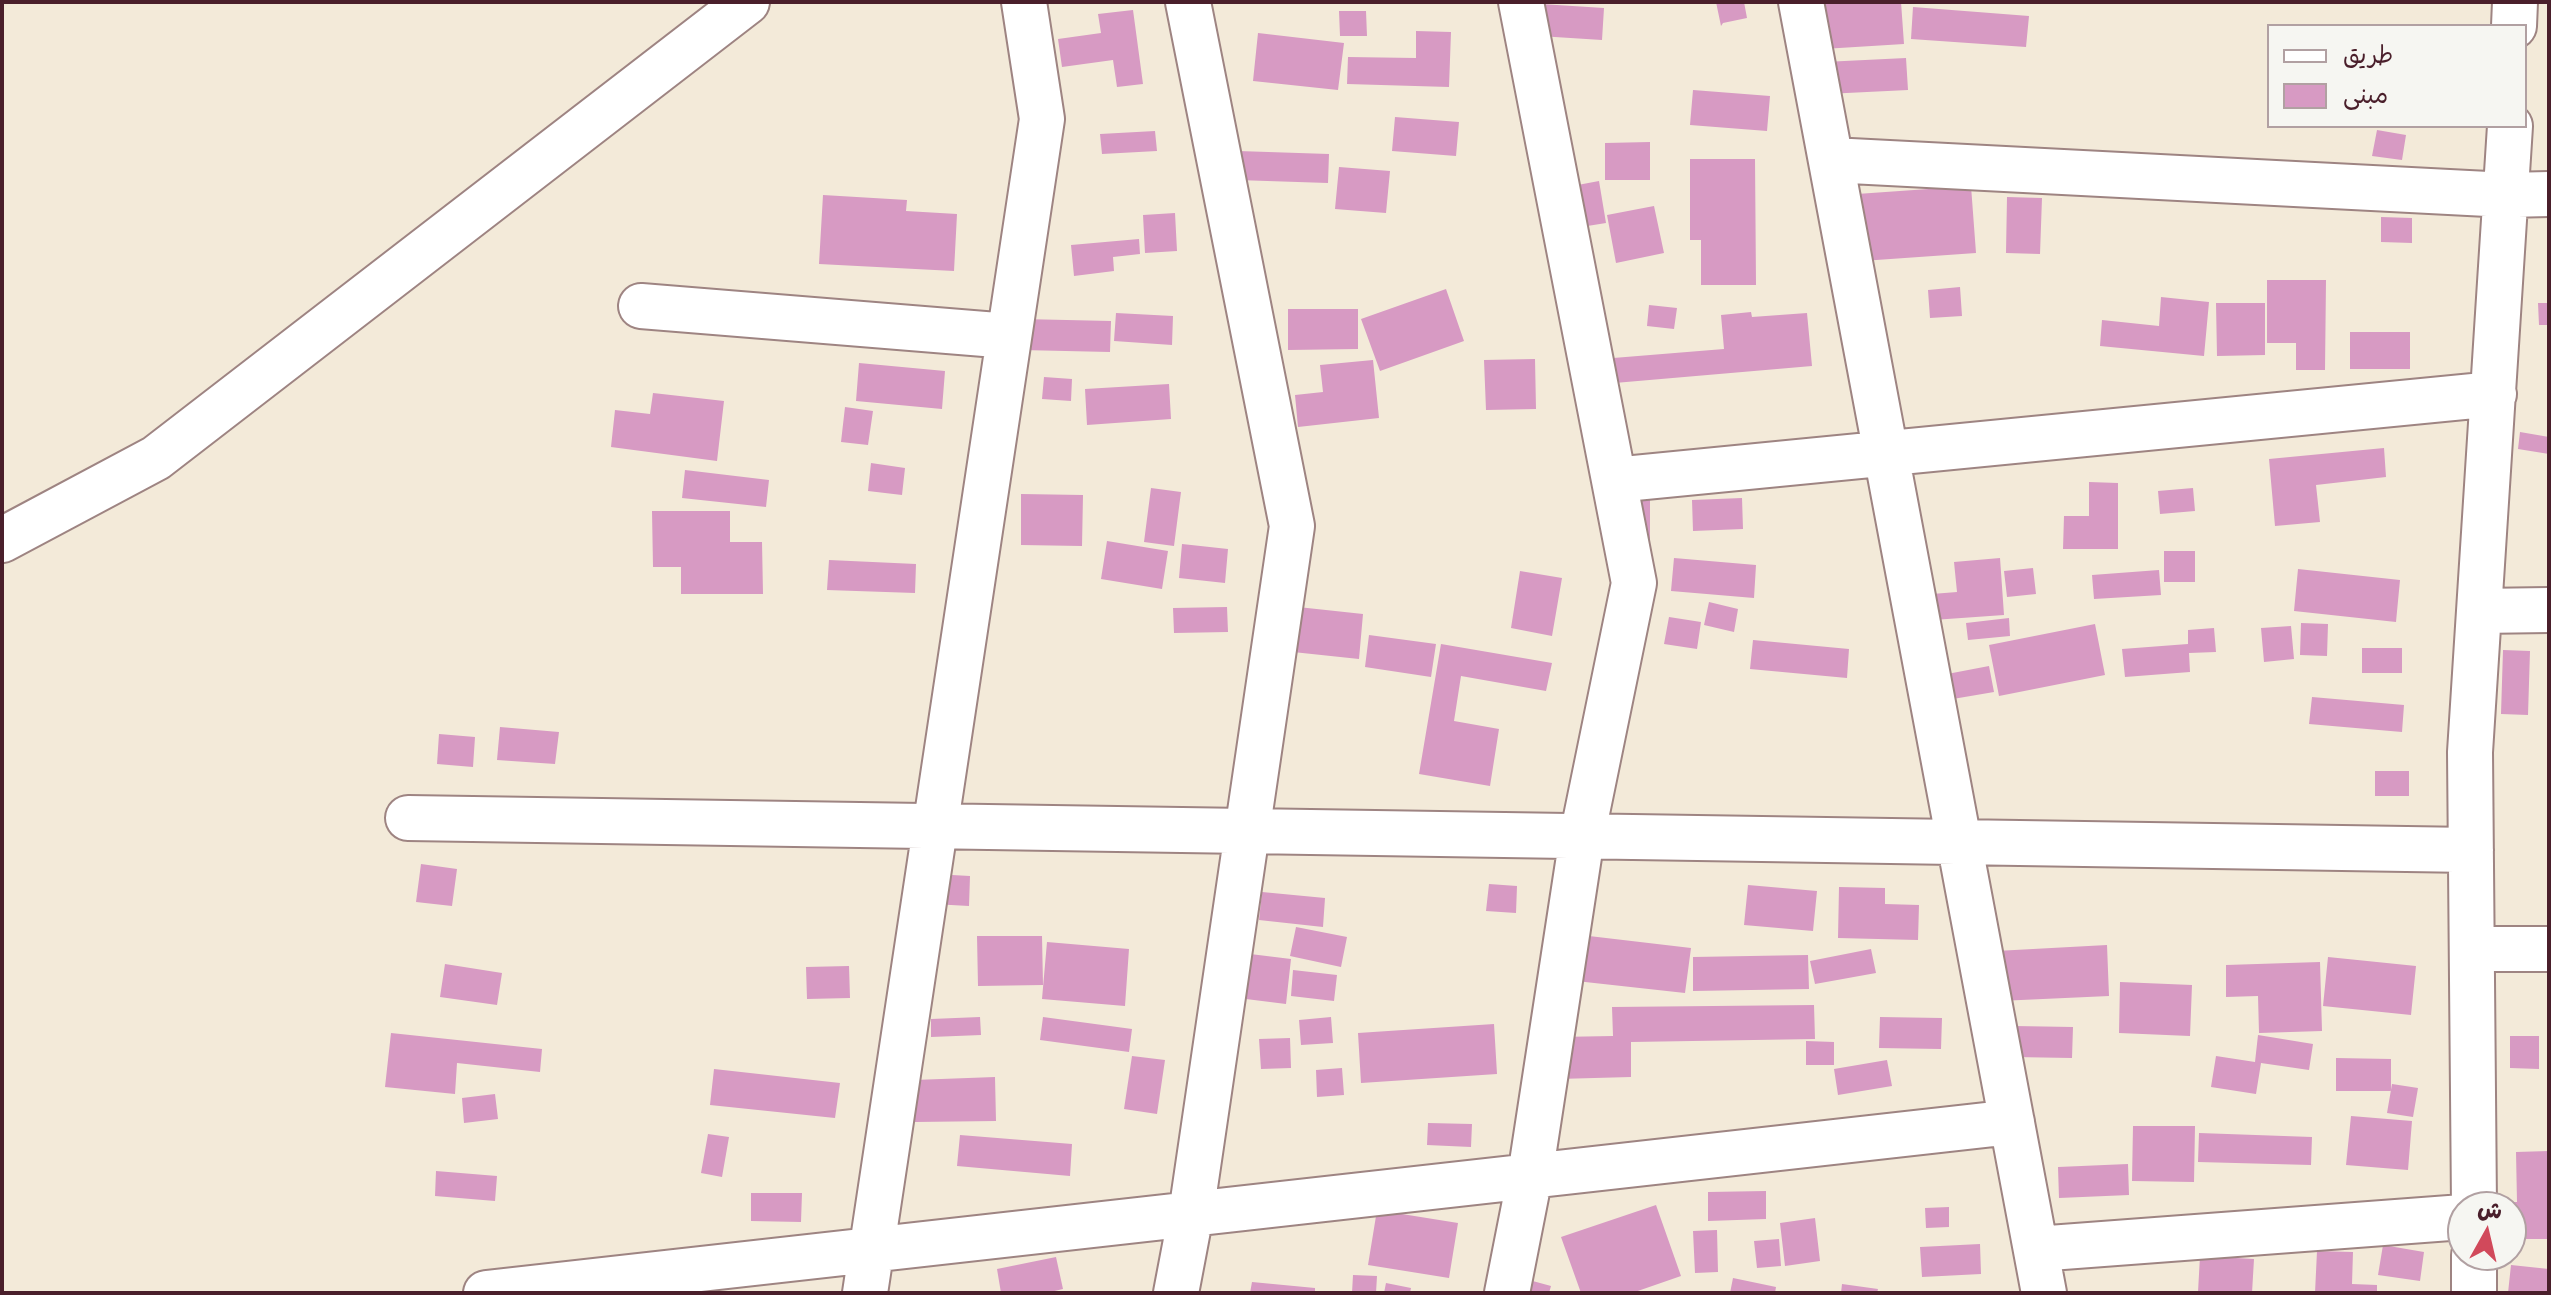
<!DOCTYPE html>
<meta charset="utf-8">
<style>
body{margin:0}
#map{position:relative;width:2551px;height:1295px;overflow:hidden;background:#f3ead9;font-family:"Patrick Hand","Playpen Sans Arabic",sans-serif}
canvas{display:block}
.frame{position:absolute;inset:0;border:4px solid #4a1f2b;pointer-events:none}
.legend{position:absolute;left:2267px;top:24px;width:260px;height:104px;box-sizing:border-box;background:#f6f6f2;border:2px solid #b1a0a2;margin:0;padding:10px 14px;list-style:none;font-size:24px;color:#4a1f2b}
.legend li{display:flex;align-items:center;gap:16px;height:40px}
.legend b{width:40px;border:2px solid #b1a0a2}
.north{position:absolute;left:2447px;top:1191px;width:80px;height:80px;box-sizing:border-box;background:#f6f6f2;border:2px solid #b1a0a2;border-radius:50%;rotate:8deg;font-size:22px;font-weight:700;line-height:32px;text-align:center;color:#4a1f2b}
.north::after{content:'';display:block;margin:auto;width:28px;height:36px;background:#d1495b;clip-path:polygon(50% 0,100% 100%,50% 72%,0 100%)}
</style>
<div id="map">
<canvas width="2551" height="1295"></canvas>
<div class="frame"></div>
<ul class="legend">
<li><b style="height:10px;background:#fff"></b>طريق</li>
<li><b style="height:22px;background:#d79ac3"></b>مبنى</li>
</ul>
<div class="north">ش</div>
</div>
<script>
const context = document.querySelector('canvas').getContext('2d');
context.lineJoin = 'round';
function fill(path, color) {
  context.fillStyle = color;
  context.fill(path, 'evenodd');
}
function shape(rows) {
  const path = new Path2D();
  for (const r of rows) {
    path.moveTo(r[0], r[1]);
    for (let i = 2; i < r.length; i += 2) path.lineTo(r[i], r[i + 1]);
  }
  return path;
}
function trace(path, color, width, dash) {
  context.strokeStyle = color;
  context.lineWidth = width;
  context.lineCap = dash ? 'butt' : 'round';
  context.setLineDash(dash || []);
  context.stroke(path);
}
fill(shape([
 [1716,2,1744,2,1747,18,1723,23,1721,26],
 [1820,2,1901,2,1904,44,1823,49],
 [1541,4,1604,8,1602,40,1539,36],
 [1913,7,2029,16,2026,47,1911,39],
 [1133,10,1143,84,1117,87,1113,60,1062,67,1058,39,1101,33,1098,14],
 [1339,11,1366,11,1367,36,1340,36],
 [1416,31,1451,32,1449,87,1347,84,1348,57,1416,58],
 [1258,33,1344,43,1338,90,1253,81],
 [1906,58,1908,90,1826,94,1824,62],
 [1693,90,1770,96,1767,131,1690,125],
 [1395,117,1459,122,1456,156,1392,151],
 [2377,130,2406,135,2402,160,2372,156],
 [1155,131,1157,151,1102,154,1100,134],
 [1650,142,1650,180,1605,180,1605,143],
 [1238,151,1329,154,1328,183,1237,180],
 [1690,159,1755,159,1756,285,1701,285,1701,240,1690,240],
 [1339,167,1390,171,1386,213,1335,209],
 [1599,181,1606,223,1575,228,1567,187],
 [1971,186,1976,253,1862,261,1857,194],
 [823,195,907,200,906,211,957,214,954,271,819,264],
 [2007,197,2042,198,2040,254,2006,253],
 [1654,206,1664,253,1616,263,1607,215],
 [1175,213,1177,251,1145,253,1143,215],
 [2381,217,2412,218,2412,243,2381,242],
 [1139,239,1140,254,1113,257,1114,271,1074,276,1071,245],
 [2267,280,2326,280,2325,370,2296,370,2296,343,2267,343],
 [1960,287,1962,316,1930,318,1928,290],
 [1446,289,1464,341,1380,371,1361,319],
 [2161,297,2209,302,2204,356,2100,346,2102,320,2159,326],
 [2216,303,2265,303,2265,355,2217,356],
 [2538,303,2549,303,2549,325,2539,325],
 [1649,305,1677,308,1674,329,1647,326],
 [1288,309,1358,309,1358,349,1288,350],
 [1751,312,1752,317,1807,313,1812,366,1603,384,1601,359,1724,349,1721,315],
 [1116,313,1173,316,1172,345,1114,341],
 [1022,319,1111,321,1110,352,1021,350],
 [2350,332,2410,332,2410,369,2350,369],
 [1535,359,1536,409,1486,410,1484,360],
 [1373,360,1379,418,1298,427,1295,395,1323,392,1320,365],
 [859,363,945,371,942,409,856,401],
 [1044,377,1072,379,1071,401,1042,399],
 [1169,384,1171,419,1087,425,1085,389],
 [653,393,724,401,717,461,611,447,615,410,650,414],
 [845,407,873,411,868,445,841,442],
 [2520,432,2549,437,2549,454,2518,449],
 [2384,448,2386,477,2316,485,2320,522,2275,526,2269,459],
 [871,463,905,468,902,495,868,491],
 [685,470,769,480,766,507,682,498],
 [2089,482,2118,483,2118,549,2063,549,2064,516,2089,516],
 [1151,488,1181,492,1174,546,1144,542],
 [2193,488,2195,511,2160,514,2158,491],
 [1021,494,1083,495,1082,546,1021,545],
 [1621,498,1650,498,1650,543,1621,543],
 [1742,498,1743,529,1693,531,1692,500],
 [652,511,730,511,730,542,762,542,763,594,681,594,681,567,653,567],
 [1107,541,1168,551,1162,589,1101,579],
 [1182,544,1228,549,1225,583,1179,578],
 [2164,551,2195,551,2195,582,2164,582],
 [1674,558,1756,565,1754,598,1671,591],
 [2000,558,2004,615,1933,620,1932,594,1957,592,1954,562],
 [829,560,916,564,915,593,827,590],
 [2033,568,2036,594,2007,597,2004,571],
 [2298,569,2400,580,2396,622,2294,611],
 [2159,570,2161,595,2094,599,2092,575],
 [1520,571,1562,578,1552,636,1511,628],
 [1709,602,1738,609,1734,632,1704,625],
 [1227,607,1228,632,1174,633,1173,608],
 [1298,607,1363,614,1359,659,1293,652],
 [1669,617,1701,622,1697,649,1664,644],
 [2009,618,2010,636,1968,640,1966,623],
 [2301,623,2328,624,2327,656,2300,655],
 [2095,624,2105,675,1999,696,1989,645],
 [2291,626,2294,659,2264,662,2261,628],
 [2214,628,2216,652,2189,653,2190,672,2125,677,2122,649,2188,644,2188,630],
 [1369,635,1436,644,1431,677,1365,667],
 [1753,640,1849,649,1847,678,1750,669],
 [1441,644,1552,663,1546,691,1461,676,1454,721,1499,729,1490,786,1419,774],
 [2362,648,2402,648,2402,673,2362,673],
 [2503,650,2530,651,2528,715,2501,714],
 [1989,666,1994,692,1947,700,1942,675],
 [2312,697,2404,705,2402,732,2309,724],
 [500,727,559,732,555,764,497,760],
 [439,734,475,737,473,767,437,764],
 [2375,771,2409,771,2409,796,2375,796],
 [421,864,457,869,452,906,416,902],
 [934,874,970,876,969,906,933,904],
 [1489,884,1517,886,1516,913,1486,911],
 [1748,885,1817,891,1813,931,1744,925],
 [1839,887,1885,888,1885,904,1919,905,1918,940,1838,938],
 [1262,892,1325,898,1323,927,1259,920],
 [1296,927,1347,937,1341,967,1290,956],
 [1572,934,1691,948,1685,993,1567,980],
 [977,936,1042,936,1043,985,978,986],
 [1047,942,1129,949,1125,1006,1042,999],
 [2107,945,2109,996,1999,1001,1996,951],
 [1871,949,1876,973,1815,984,1810,961],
 [1242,953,1291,959,1286,1004,1238,998],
 [1808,955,1809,989,1693,991,1693,957],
 [2328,957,2416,966,2411,1015,2323,1006],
 [2320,962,2322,1031,2259,1033,2258,996,2226,997,2226,965],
 [445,964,502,973,497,1005,440,997],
 [849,966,850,998,807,999,806,967],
 [1293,970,1337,975,1334,1001,1291,996],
 [2120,982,2192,985,2190,1036,2119,1033],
 [1814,1005,1815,1039,1631,1042,1631,1077,1558,1079,1558,1037,1613,1036,1612,1007],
 [980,1017,981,1035,931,1037,931,1019],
 [1043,1017,1132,1029,1129,1052,1040,1040],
 [1331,1017,1333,1043,1301,1045,1299,1020],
 [1880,1017,1942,1018,1941,1049,1879,1048],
 [1494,1024,1497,1074,1361,1083,1358,1033],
 [2014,1026,2073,1027,2072,1058,2014,1057],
 [391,1033,542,1049,540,1072,457,1063,455,1094,385,1087],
 [2258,1035,2313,1044,2309,1070,2261,1063,2256,1094,2211,1087,2216,1056,2255,1062],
 [2510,1036,2539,1036,2539,1069,2510,1068],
 [1290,1038,1291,1068,1261,1069,1259,1039],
 [1806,1041,1834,1042,1834,1065,1806,1065],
 [1132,1056,1165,1060,1157,1114,1124,1109],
 [2336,1058,2391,1059,2391,1091,2336,1091],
 [1887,1060,1892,1086,1838,1095,1834,1069],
 [1342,1068,1344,1095,1317,1097,1316,1070],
 [714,1069,840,1083,835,1118,710,1105],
 [995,1077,996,1121,915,1122,914,1080],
 [2392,1084,2418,1088,2413,1117,2387,1113],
 [495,1094,498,1119,464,1123,462,1098],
 [2351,1116,2412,1121,2408,1170,2346,1165],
 [1428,1123,1472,1124,1471,1147,1427,1145],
 [2133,1126,2195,1126,2194,1182,2132,1181],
 [2199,1133,2312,1137,2311,1165,2198,1162],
 [708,1134,729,1137,722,1177,701,1173],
 [960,1135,1072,1144,1070,1176,957,1166],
 [2549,1151,2549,1239,2511,1239,2511,1207,2505,1207,2505,1202,2517,1202,2516,1152],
 [2128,1164,2129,1195,2059,1198,2058,1167],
 [436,1171,497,1176,495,1201,435,1196],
 [1766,1191,1766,1219,1708,1221,1708,1192],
 [751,1193,802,1193,801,1222,751,1221],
 [1656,1205,1681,1276,1632,1293,1581,1293,1561,1237],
 [1949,1207,1949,1227,1926,1228,1925,1208],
 [1377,1210,1458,1223,1449,1278,1368,1265],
 [1815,1218,1820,1261,1785,1266,1780,1223],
 [1717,1230,1718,1272,1695,1273,1693,1231],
 [1779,1239,1781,1266,1757,1268,1754,1241],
 [1980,1244,1981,1274,1922,1277,1920,1247],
 [2383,1245,2424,1252,2420,1281,2378,1275],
 [2317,1251,2353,1252,2352,1284,2377,1285,2377,1293,2315,1293],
 [2200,1256,2254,1259,2252,1293,2198,1292],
 [1056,1257,1063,1289,1046,1293,1001,1293,997,1269],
 [2511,1265,2549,1269,2549,1293,2508,1293],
 [1353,1275,1377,1276,1376,1293,1352,1293],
 [1518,1277,1551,1286,1549,1293,1514,1293],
 [1733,1278,1776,1287,1775,1293,1730,1293],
 [1252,1282,1315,1288,1315,1293,1250,1293],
 [1386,1283,1411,1288,1410,1293,1384,1293],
 [1842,1284,1878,1289,1877,1293,1841,1293]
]), '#d79ac3');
const minor = shape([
 [1801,2,2044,1293],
 [2514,26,2515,2],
 [1831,160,2507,195,2549,194],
 [641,306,1009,336],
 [1614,480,2494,394],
 [2,540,156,458,747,2],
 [2479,611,2549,610],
 [408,818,2471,850],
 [2472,949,2549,949],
 [2474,1207,2470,752,2510,126],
 [2036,1249,2463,1217],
 [2474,1255,2474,1293],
 [486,1293,2012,1122],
 [865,1293,1042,119,1024,2],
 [1176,1293,1191,1214,1292,526,1188,2],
 [1507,1293,1530,1176,1582,837,1634,583,1521,2]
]);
trace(minor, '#9e8482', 48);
trace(minor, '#fff', 44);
</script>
